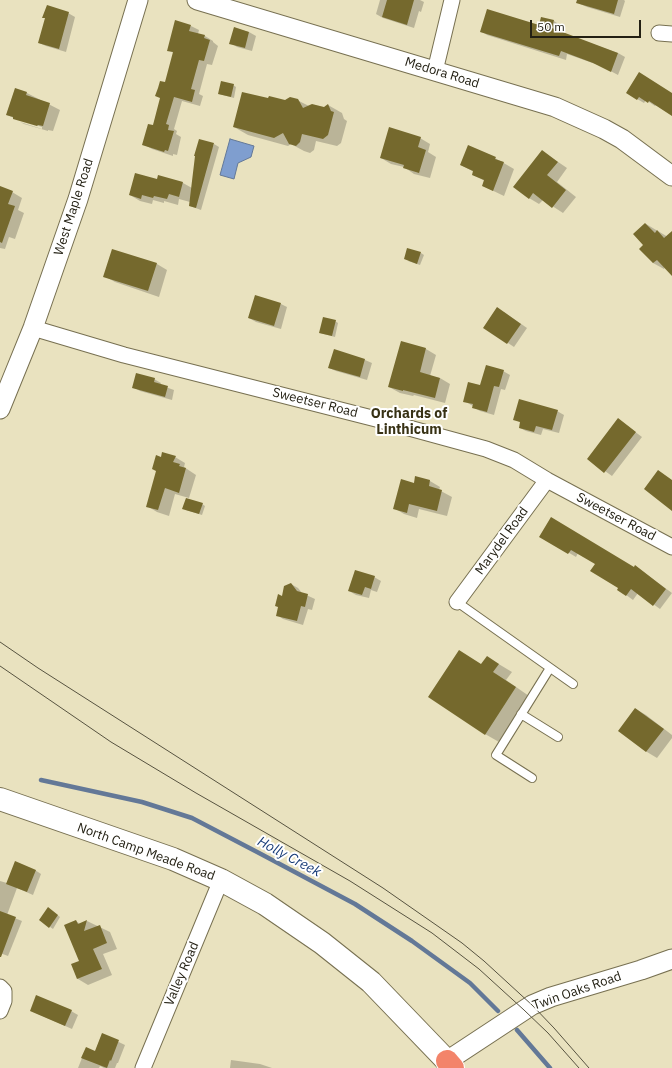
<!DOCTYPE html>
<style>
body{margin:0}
#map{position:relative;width:672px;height:1068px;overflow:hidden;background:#e9e2bf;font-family:"IBM Plex Sans",sans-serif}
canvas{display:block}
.scale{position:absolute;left:530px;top:20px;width:111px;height:18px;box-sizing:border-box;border:2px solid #232013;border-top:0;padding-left:5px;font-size:12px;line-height:14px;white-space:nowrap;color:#232013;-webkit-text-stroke:3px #fff;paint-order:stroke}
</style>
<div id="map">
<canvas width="672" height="1068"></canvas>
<div class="scale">50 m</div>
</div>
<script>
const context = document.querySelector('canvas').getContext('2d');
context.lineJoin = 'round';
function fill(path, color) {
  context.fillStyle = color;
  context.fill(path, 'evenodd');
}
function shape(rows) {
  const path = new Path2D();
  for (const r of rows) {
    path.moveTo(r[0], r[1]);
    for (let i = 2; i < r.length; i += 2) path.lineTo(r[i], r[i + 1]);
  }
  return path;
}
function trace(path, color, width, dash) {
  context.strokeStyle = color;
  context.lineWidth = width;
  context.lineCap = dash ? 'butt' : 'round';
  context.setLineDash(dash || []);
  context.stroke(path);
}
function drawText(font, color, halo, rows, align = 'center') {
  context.font = font + ' "IBM Plex Sans",sans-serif';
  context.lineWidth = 4;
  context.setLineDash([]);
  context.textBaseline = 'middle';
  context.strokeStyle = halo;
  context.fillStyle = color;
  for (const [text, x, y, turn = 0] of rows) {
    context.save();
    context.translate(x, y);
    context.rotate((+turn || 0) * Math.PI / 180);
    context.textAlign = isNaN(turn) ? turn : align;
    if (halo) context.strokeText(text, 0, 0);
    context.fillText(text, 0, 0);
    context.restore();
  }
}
const water = shape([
 [230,139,254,146,251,157,238,163,234,179,220,175,230,139]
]);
fill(water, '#7f9ecf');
trace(water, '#637897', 1);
fill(shape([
 [380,0,420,0,424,2,421,12,419,11,414,28,383,18,376,14],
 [581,0,624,0,625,1,620,17,587,7,580,4],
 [68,13,75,17,66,52,46,46,39,43],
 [554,21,560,25,559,32,618,53,625,57,618,75,601,66,567,54,566,60,487,35,481,31,539,26],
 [191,26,199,30,198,34,205,36,213,41,213,42,218,46,212,65,207,64,199,94,203,96,200,106,182,101,174,129,177,131,176,134,181,137,177,155,173,154,173,156,152,149,143,144,153,126,174,53,168,50],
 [234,28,249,32,256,36,252,51,237,47,231,43],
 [233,85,236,87,234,98,219,94],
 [15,90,27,93,60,110,53,131,48,130,48,131,24,124,20,122,42,129,42,127,14,118,7,115],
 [627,93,672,94,672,115,656,105,655,106,646,100,644,103],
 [269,100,285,101,297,100,309,106,325,108,328,105,342,113,344,119,347,121,341,143,337,146,316,141,314,150,310,153,304,151,291,144,288,146,248,135,234,127],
 [420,138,430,144,428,152,436,157,430,178,414,174,404,167,391,164,381,158],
 [214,144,219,147,201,210,190,206,190,202,179,199,178,205,164,201,164,203,153,200,152,204,140,201,130,195,158,180,159,177,183,183,192,188],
 [542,151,567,168,557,182,576,197,563,213,543,200,539,204,529,198],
 [495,158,514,169,504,196,483,186,485,181,473,175,474,172,461,165],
 [0,188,12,192,22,198,18,210,24,213,15,239,9,237,5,249,0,248],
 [646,224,668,237,672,242,672,272,665,267,664,269,653,263,645,245],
 [113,250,157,264,167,270,159,297,115,282,104,276],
 [421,253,424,255,420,265,408,261],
 [281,304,287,307,281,329,256,322,249,318],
 [504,312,527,328,514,347,484,327],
 [335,321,338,323,335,337,320,333],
 [401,343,426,349,436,355,430,376,440,378,450,384,445,403,414,395,413,396,400,393,389,387],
 [335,351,365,360,372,363,367,380,336,371,329,368],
 [503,371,510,375,505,390,501,389,494,415,480,411,473,407,473,406,464,401,480,386],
 [154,379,161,383,160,385,174,390,172,400,140,391,133,387],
 [557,411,564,415,559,433,543,429,541,435,526,431,520,428,521,423,515,419],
 [618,419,642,437,612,476,588,459],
 [175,457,185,463,184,467,196,475,189,498,175,494,169,516,157,512,147,506,161,458],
 [416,477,430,481,440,487,439,490,452,497,447,516,419,509,417,518,404,514,394,508,414,484],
 [202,504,205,506,202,515,186,510],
 [541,536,634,568,635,566,672,593,660,609,638,593,633,600,618,589,619,588,596,564,578,553,576,557],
 [374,577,381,581,377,592,371,590,369,598,356,595,349,591],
 [291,584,298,588,302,593,315,599,312,610,308,609,303,625,283,619,277,615,283,597],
 [487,657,512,672,506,680,529,696,499,742,485,734,482,665],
 [636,709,646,715,672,735,672,738,657,758,647,752,619,731],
 [35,870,41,874,33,895,17,888,7,915,22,921,8,956,0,953,0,881,7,883],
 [51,910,60,917,53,929,40,920],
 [76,921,80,924,87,921,110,932,117,949,103,954,112,975,88,985,78,979,72,965,80,962],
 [31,1011,71,1011,78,1015,72,1029],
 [102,1034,125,1045,118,1063,117,1063,115,1068,104,1068,100,1066,99,1068,78,1068,86,1048,95,1052],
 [231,1060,260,1064,272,1068,230,1068]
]), '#0003');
trace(shape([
 [41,780,142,802,192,818,259,853,355,904,412,941,470,983,498,1011],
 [517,1030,550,1068]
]), '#637897', 4.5);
fill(shape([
 [387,0,414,0,407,25,382,17],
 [577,0,618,0,614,14,576,3],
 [47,5,69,12,59,49,38,43,45,18,42,18],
 [487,9,539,25,541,17,554,20,552,28,618,53,611,72,593,63,561,51,559,56,480,32],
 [175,20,191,25,189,31,205,35,204,38,210,40,204,61,199,60,191,89,195,90,192,102,174,97,166,124,169,125,168,130,174,131,168,151,165,150,164,152,142,145,148,124,153,125,160,98,155,96,158,88,160,81,165,82,173,52,167,51],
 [234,27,249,32,245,48,229,44],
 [639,72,672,93,672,116,649,101,648,103,639,97,637,100,626,93],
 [221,81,234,84,231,97,218,94],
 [15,88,27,92,26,95,50,103,43,126,38,125,37,126,13,119,13,117,6,115],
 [242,92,268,98,269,96,285,100,290,97,298,99,303,108,312,104,324,107,328,104,331,111,334,112,328,135,323,139,302,134,300,142,296,146,289,144,283,133,274,138,233,127],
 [389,127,421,137,418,147,426,150,419,173,403,168,404,165,380,158],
 [199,139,214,143,196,208,189,206,195,156,194,156],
 [468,145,496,157,495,159,504,162,493,191,482,186,484,180,472,175,473,171,460,165],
 [542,150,558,162,547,175,566,190,552,208,533,193,529,199,513,187],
 [135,173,157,179,158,175,183,182,179,197,169,194,167,199,154,196,153,198,142,195,141,199,129,195],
 [0,186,13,191,8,204,15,206,2,243,0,242],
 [645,223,655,233,657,230,664,238,672,231,672,276,657,260,653,263,639,249,643,245,633,234],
 [407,248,421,252,417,264,404,259],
 [112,249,157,263,148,291,103,277],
 [255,295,281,303,274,326,248,318],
 [497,307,521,324,507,344,483,328],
 [323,317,336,320,332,336,319,333],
 [401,341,426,348,420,372,440,378,435,398,403,390,403,391,388,387],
 [334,349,365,359,360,377,328,368],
 [486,365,504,370,499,387,494,386,487,412,472,408,473,404,463,402,468,382,480,385],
 [136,373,155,378,154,382,168,386,165,397,132,388],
 [519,399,558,410,552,430,536,426,534,432,519,428,520,422,513,420],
 [618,418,636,432,604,473,587,459],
 [162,452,176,456,173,462,180,464,179,466,186,468,179,493,165,488,158,510,146,507,156,471,152,469,156,455,161,457],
 [658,470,672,480,672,511,644,489],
 [415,476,430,480,429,486,442,490,437,511,409,504,407,513,393,509,401,479,414,483],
 [186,498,203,503,199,514,182,509],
 [551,517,634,567,635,565,666,589,653,606,631,589,626,596,617,590,618,588,590,571,595,564,571,550,568,554,539,537],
 [355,570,375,576,371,589,365,587,362,595,348,591],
 [291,583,297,591,308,594,305,607,301,606,297,621,276,616,278,607,275,606,278,594,282,596,284,586],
 [459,650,481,664,487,656,499,664,493,672,516,687,485,735,428,697],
 [635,708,664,729,646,752,618,731],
 [15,861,36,870,27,892,6,884],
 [48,907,58,915,49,928,39,920],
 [0,911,16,917,1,957,0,957],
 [76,920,78,924,87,920,84,931,100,925,107,943,93,949,102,969,77,979,71,964,79,961,64,925],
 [36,995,72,1010,65,1026,30,1011],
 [102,1033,119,1040,111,1061,110,1060,107,1068,81,1058,86,1047,95,1051]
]), '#75692d');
const service = shape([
 [457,602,573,684],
 [521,714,558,737],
 [532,778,496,755,550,668]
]);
const minor = shape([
 [659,33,672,34],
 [435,71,452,0],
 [33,328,124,355,376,419,486,449,514,460,547,480,672,547],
 [457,602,547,480],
 [0,987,4,991,4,1001,0,1011],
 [143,1068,221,880]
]);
const tertiary = shape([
 [197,0,555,107,604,129,622,139,672,176],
 [0,409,33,328,78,199,138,0],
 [447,1061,532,1005,551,997,641,970,672,959]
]);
const secondary = shape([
 [0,799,173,859,221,880,265,904,322,943,371,982,447,1061,452,1068]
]);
const motorway = shape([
 [447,1061,453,1068]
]);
trace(service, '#777051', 10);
trace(minor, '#777051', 17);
trace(tertiary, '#777051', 21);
trace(secondary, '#777051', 24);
trace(motorway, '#fff', 24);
trace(service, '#fff', 8);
trace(minor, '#fff', 15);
trace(tertiary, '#fff', 19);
trace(secondary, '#fff', 22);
trace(motorway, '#f3846a', 22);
trace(shape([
 [0,642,38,668,383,888,462,943,484,961,532,1005,554,1028,589,1068],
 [0,666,111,742,196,793,350,881,432,933,479,969,524,1010,548,1033,579,1068]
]), '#575340', 1);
drawText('13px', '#232013', '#fff', [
 ["Medora Road",442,73,17],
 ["West Maple Road",74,207,-72],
 ["Sweetser Road",315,403,14],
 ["Sweetser Road",616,517,28],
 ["Marydel Road",502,541,-54],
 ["North Camp Meade Road",146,852,20],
 ["Valley Road",182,974,-67],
 ["Twin Oaks Road",577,991,-19]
]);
drawText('bold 14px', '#373114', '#fff', [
 ["Orchards of",409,414],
 ["Linthicum",409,430]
]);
drawText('italic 14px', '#183c78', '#fff', [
 ["Holly Creek",289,857,28]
]);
</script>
